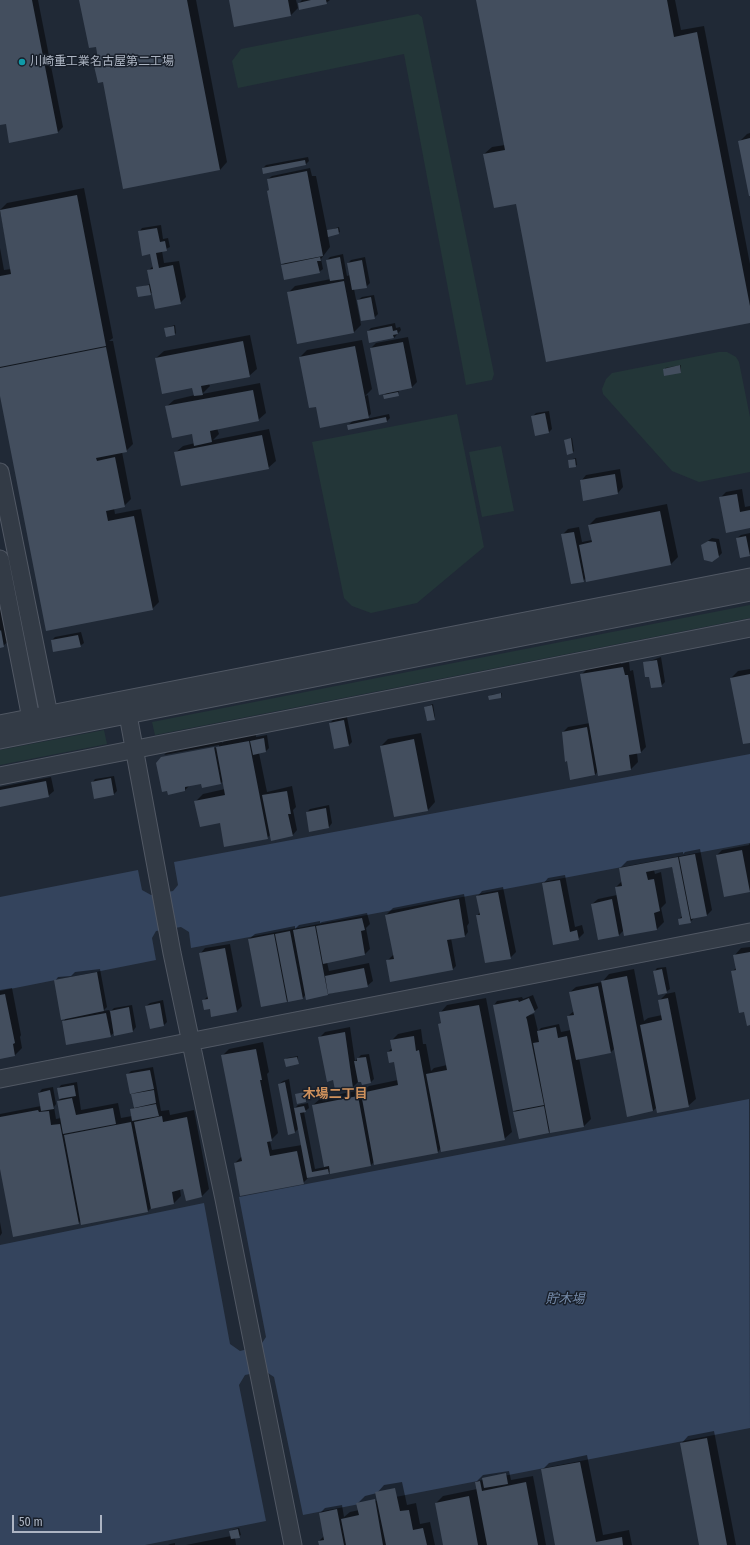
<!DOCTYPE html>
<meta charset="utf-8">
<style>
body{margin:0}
#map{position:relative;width:750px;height:1545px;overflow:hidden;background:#202936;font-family:"Fira Sans Condensed",sans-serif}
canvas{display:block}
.scale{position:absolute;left:12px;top:1515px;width:90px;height:18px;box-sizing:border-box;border:2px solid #adb5c3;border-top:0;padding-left:5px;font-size:12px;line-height:14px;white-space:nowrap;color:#adb5c3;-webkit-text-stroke:3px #19202b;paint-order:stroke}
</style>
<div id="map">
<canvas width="750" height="1545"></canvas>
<div class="scale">50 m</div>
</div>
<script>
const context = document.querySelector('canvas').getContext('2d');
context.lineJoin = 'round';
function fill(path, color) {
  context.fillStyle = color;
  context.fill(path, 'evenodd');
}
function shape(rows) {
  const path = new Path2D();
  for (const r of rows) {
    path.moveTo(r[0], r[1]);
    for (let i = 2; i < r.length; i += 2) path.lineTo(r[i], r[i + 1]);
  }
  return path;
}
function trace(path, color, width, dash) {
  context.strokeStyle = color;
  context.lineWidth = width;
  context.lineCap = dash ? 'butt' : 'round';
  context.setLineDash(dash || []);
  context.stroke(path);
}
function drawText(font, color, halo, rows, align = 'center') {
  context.font = font + ' "Fira Sans Condensed","Noto Sans JP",sans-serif';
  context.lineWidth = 3;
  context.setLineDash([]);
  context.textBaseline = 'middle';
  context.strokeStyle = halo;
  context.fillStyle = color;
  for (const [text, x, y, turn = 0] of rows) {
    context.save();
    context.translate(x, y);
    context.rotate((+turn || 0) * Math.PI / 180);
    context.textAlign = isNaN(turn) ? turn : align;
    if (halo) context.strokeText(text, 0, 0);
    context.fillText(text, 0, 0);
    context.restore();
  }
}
fill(shape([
 [418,14,422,17,494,374,492,380,466,385,404,54,238,88,232,61,241,49],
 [719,352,727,352,736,357,739,362,750,417,750,472,699,482,672,471,603,394,602,389,606,379,612,373],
 [457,414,484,547,417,603,371,613,352,606,344,598,312,442],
 [501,446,514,511,482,517,469,452],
 [750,605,750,618,155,735,152,722],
 [104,730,107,744,0,765,0,750]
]), '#233638');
fill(shape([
 [750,754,750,843,191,948,189,932,181,927,156,931,152,938,156,960,0,991,0,897,138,870,142,890,151,895,173,891,178,885,174,862],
 [749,1099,750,1428,303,1515,274,1377,265,1371,245,1375,239,1385,266,1521,145,1545,0,1545,0,1245,204,1203,230,1344,240,1351,260,1346,266,1337,239,1197]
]), '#34445d');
fill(shape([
 [0,0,38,0,63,127,58,132,6,123,0,124],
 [80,0,196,0,227,162,220,170,103,81,95,66,100,62,97,46],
 [230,0,296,0,298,8,291,15],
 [302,0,330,0,326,3,299,3],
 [477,0,675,0,681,30,704,26,750,264,750,322,516,203,484,154,492,147,505,145],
 [750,133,750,195,740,141,747,134],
 [308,157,309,161,306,164,263,168,266,165],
 [310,168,312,176,316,176,327,231,339,227,340,232,328,236,330,247,321,259,323,269,319,272,282,265,286,262,268,191,270,189,268,179,272,176],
 [84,188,113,338,109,341,113,341,133,444,126,451,122,452,131,499,124,506,114,508,115,514,141,509,159,602,152,609,0,390,0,248,4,270,11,269,0,210,7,203],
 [161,225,163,239,168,238,170,247,162,251,164,263,179,261,186,297,180,303,137,288,151,284,148,271,153,266,151,255,139,232,142,228],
 [343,254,347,276,350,275,348,263,351,260,365,257,370,283,366,287,354,289,361,325,354,332,288,293,295,286,331,279,327,260,330,257],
 [374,295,378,314,374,318,358,300,362,297],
 [395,323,396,328,400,327,401,330,394,338,368,331,371,328],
 [175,325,176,333,175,334,165,328],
 [250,335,257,369,249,376,209,384,210,386,202,394,260,383,266,413,258,420,217,428,219,434,213,440,269,429,276,461,268,468,175,453,183,446,195,443,193,433,166,407,174,400,195,395,193,387,156,358,164,351],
 [408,337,417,382,412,387,399,390,398,395,384,395,387,392,371,348,376,343],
 [362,340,372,389,365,396,368,395,371,414,366,419,389,414,390,418,387,421,348,425,354,420,317,408,300,357,307,350],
 [681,365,681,372,665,375,665,368],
 [549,411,552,429,549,432,532,417,536,413],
 [572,438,574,451,573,452,565,440],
 [576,458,577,465,570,467,569,460],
 [620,469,623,487,618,493,584,499,581,481,586,475],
 [742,489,745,507,750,506,750,527,720,498,726,492],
 [667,504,678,557,671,564,586,578,583,581,562,535,568,529,579,527,582,542,592,540,589,525,596,518],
 [750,533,750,555,741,557,737,538,741,535],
 [712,538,719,539,722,553,719,556,702,545],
 [0,584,11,639,3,646,0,647],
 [81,632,84,643,80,646,52,640,55,637],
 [661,657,665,682,661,686,651,678,644,663],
 [621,662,621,664,629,662,630,671,633,670,646,747,641,752,637,753,638,762,631,769,599,774,598,771,595,775,563,732,568,727,590,723,581,675,588,668],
 [750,669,750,742,731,678,738,671],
 [502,693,501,697,490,699,491,695],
 [433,704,435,717,434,719,425,707],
 [347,717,352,742,349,745,330,723,333,720],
 [421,733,435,802,428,810,381,746,388,739],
 [256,734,256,737,267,735,269,748,266,751,259,753,267,792,292,786,296,807,293,810,297,830,292,836,271,834,267,838,220,822,196,801,203,794,225,789,224,780,221,783,202,787,202,783,190,785,185,790,161,758,219,747,219,745,164,755,169,750,221,740,222,743,225,740],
 [114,776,117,791,114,794,95,798,92,783,95,779],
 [51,777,54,791,48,796,0,806,0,787],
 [329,805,332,823,329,827,310,831,307,812,310,809],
 [750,843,750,891,717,855,722,850,749,845],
 [700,849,712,910,707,915,695,917,690,922,679,919,682,916,672,866,654,870,655,874,661,872,666,903,661,908,664,922,657,929,624,930,619,935,592,904,598,899,617,895,616,887,622,881,620,868,627,861,683,852,683,854,685,852],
 [565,875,575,927,582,925,584,933,578,939,554,944,543,884,548,878],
 [503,887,516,952,510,958,477,916,480,912,477,897,482,891],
 [464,894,469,923,467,926,468,932,465,936,451,938,456,966,453,969,387,961,394,954,386,915,393,908],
 [367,913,370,924,366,928,370,949,365,954,327,962,329,971,369,963,373,981,367,986,307,998,306,994,303,998,262,1006,249,939,255,934,295,926,295,929,299,925,320,921,320,923,322,922],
 [230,944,242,1006,237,1011,210,1008,203,1001,208,996,200,954,205,948],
 [750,947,750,1024,732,972,736,968,734,956,741,948],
 [666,967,670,989,666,992,654,972,657,968],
 [100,969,107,1007,103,1011,109,1010,110,1012,114,1008,132,1005,136,1027,133,1031,115,1034,115,1032,110,1036,63,1022,66,1018,55,981,58,977,71,976,75,972],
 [634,969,644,1021,648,1018,662,1015,659,1001,666,994,675,992,696,1099,688,1106,657,1107,653,1111,615,1048,610,1053,579,1058,591,1119,584,1126,551,1132,551,1130,549,1132,514,1112,517,1109,494,1005,497,1001,522,997,523,999,533,995,538,1008,530,1015,534,1014,538,1031,541,1028,559,1024,561,1032,571,1030,568,1016,574,1011,570,992,576,987,602,982,609,974],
 [12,988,21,1035,20,1037,22,1048,15,1055,0,1058,0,990],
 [486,998,512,1132,504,1139,441,1148,438,1152,375,1164,375,1161,371,1165,331,1173,331,1171,328,1173,309,1177,303,1183,235,1163,242,1156,222,1056,229,1049,263,1042,269,1072,267,1074,278,1133,270,1141,272,1150,302,1145,298,1129,295,1132,279,1084,283,1081,289,1079,294,1109,298,1105,308,1103,309,1108,304,1112,315,1169,325,1167,313,1105,321,1098,365,1089,369,1086,398,1080,395,1061,388,1052,392,1048,391,1041,398,1034,421,1029,423,1044,426,1044,431,1071,434,1068,447,1065,439,1024,442,1022,440,1013,447,1005],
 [163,1000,167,1022,164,1025,146,1006,150,1003],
 [350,1027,355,1061,361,1055,369,1054,374,1079,370,1083,362,1080,359,1081,353,1087,336,1089,320,1037,325,1032],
 [298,1056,298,1063,285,1060,287,1058],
 [153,1067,161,1111,169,1110,170,1115,194,1110,209,1189,202,1196,186,1199,184,1188,180,1189,181,1196,174,1203,151,1208,148,1211,82,1224,81,1220,79,1223,0,1164,0,1114,41,1106,39,1093,42,1089,53,1087,56,1104,54,1107,56,1119,61,1118,58,1101,62,1098,58,1089,61,1085,77,1082,81,1110,118,1103,121,1118,132,1116,131,1110,135,1106,127,1075,131,1071],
 [306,1092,307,1100,298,1102,296,1095],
 [0,1222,2,1233,0,1236],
 [714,1431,736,1545,700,1545,681,1444,688,1436],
 [587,1455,603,1535,629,1530,632,1545,556,1545,542,1470,549,1463],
 [509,1471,511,1480,533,1476,546,1545,444,1545,436,1503,443,1496,477,1489,476,1482,483,1475],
 [402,1482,407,1505,416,1503,420,1524,430,1522,435,1545,320,1545,319,1541,324,1536,320,1513,325,1508,342,1505,344,1517,350,1512,359,1510,358,1503,365,1496,377,1493,384,1485],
 [239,1528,241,1535,235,1538,236,1545,186,1545,231,1536,232,1530],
 [175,1543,175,1545,168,1545,170,1544]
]), '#0007');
fill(shape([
 [0,0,32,0,58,133,9,143,6,124,0,125],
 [79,0,187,0,220,170,123,189,103,82,98,83,94,66,99,65,96,47,89,48],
 [229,0,288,0,291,16,234,27],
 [311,0,326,0,327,4,299,10,298,3],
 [476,0,667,0,674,37,697,32,750,306,750,323,546,362,516,204,494,208,483,154,505,150],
 [750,138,750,196,749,196,738,141],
 [305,160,306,165,263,174,262,168],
 [307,171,323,256,281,264,267,191,269,190,267,179],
 [77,195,106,346,0,367,0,276,11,274,0,210],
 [157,228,160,242,165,241,167,251,156,253,159,268,173,265,181,304,155,309,147,270,153,269,150,254,142,256,138,231],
 [338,228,339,234,328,237,327,230],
 [320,257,321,261,317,261,320,273,284,280,281,265],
 [340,257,344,279,330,281,326,260],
 [362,260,367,288,352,290,347,263],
 [344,281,354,333,297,344,287,292],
 [149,285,151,295,138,297,136,287],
 [371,297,375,319,361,321,357,300],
 [174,326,175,335,166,337,164,328],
 [392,326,393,331,397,330,398,334,393,335,394,338,369,343,367,331],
 [243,341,250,377,201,386,203,395,194,396,192,388,162,394,155,358],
 [403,342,412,388,379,395,370,348],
 [355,346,369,418,320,428,316,407,309,408,299,357],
 [106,347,127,452,96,458,97,461,115,457,125,507,106,511,108,521,134,516,153,610,46,631,0,396,0,368],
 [680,365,681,373,664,376,663,369],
 [253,390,259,421,210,431,212,442,194,446,192,434,172,438,165,406],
 [398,392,399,396,384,399,383,395],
 [545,413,549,433,535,436,531,416],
 [386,417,387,422,348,430,347,425],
 [262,435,269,469,181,486,174,452],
 [571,438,573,453,567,455,564,440],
 [575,459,576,467,569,468,568,460],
 [615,474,618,494,583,501,580,480],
 [737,494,740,512,750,510,750,528,726,533,719,497],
 [660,511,671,565,586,582,579,545,592,542,588,525],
 [574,532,584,582,571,584,561,534],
 [746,536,750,556,740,558,736,538],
 [708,541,716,542,719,557,712,562,704,560,701,545],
 [1,630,4,647,0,648,0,631],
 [78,635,81,647,53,652,51,640],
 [657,660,662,687,651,688,649,677,645,677,643,662],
 [623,667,625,675,628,675,641,753,629,755,631,770,598,776,580,674],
 [750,674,750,743,743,744,730,678],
 [501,693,501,698,489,700,488,696],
 [432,705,435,720,427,721,424,707],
 [344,720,349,746,334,749,329,723],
 [587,727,595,775,570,780,567,761,565,762,562,732],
 [264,738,266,752,253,755,250,741],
 [414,739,428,811,394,817,380,746],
 [249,741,268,839,224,847,220,823,200,827,194,801,225,795,216,747],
 [214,747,221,784,202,788,201,784,185,787,185,791,168,795,167,791,162,792,156,763,161,757],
 [111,778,114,795,94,799,91,782],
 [46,781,49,797,0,807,0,790],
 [287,791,291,814,288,814,293,836,271,841,262,795],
 [326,808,329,828,309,832,306,812],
 [742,850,750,892,724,897,716,855],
 [695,854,707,916,691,919,679,857],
 [678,857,691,923,679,925,678,919,682,918,672,867,646,872,648,880,654,879,660,911,654,913,657,930,624,936,615,887,622,886,619,868],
 [560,880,570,932,577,930,579,940,553,945,542,883],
 [498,892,511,959,485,963,476,915,480,915,476,896],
 [459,899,465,937,447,940,453,970,390,982,386,960,394,959,385,915],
 [612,899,619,936,598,940,591,904],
 [362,918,365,930,361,931,365,955,323,964,316,926],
 [315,926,328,995,306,1000,293,930],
 [290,931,303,999,288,1002,275,934],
 [274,934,287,1002,261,1007,248,939],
 [225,948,237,1012,211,1017,210,1009,204,1010,202,1000,208,999,199,953],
 [750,952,750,1025,747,1026,744,1012,739,1013,731,971,736,970,733,955],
 [364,968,368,987,328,994,325,976],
 [662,969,667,993,658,995,653,971],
 [97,972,104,1011,61,1020,54,980],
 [627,976,653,1111,627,1117,601,981],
 [598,986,611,1053,576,1060,567,1016,574,1015,569,992],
 [5,994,15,1043,13,1044,15,1056,0,1059,0,995],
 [529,998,535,1012,526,1017,527,1020,497,1026,493,1005,518,1000,519,1002],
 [668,998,689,1107,657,1113,640,1025,662,1020,658,1000],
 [160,1003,164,1026,150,1029,145,1006],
 [479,1005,505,1140,441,1152,426,1074,447,1070,438,1024,441,1023,439,1012],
 [129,1007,133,1032,114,1036,110,1011],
 [106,1013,111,1037,66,1045,62,1021],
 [527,1020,544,1105,513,1111,497,1026],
 [556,1027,558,1038,567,1036,584,1127,550,1133,533,1043,539,1042,537,1031],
 [345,1032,353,1088,335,1090,333,1080,327,1082,318,1037],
 [414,1036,416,1051,419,1050,438,1153,374,1165,361,1093,398,1085,394,1062,389,1063,387,1052,392,1051,390,1040],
 [256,1049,262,1080,260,1080,272,1141,267,1142,270,1156,297,1151,304,1184,240,1196,234,1163,242,1161,221,1055],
 [297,1057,299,1064,286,1067,284,1059],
 [366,1057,371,1083,362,1085,361,1082,358,1082,354,1061,357,1061,357,1058],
 [150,1070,154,1089,130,1094,126,1074],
 [285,1082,295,1133,288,1135,278,1084],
 [74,1085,76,1096,59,1099,57,1088],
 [50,1090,54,1109,41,1111,38,1093],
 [154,1090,156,1103,134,1108,131,1094],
 [305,1092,306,1102,297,1104,295,1094],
 [358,1096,371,1166,330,1174,329,1166,324,1167,312,1105],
 [72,1098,76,1115,113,1108,116,1124,63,1134,57,1101],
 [156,1104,159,1116,132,1121,130,1109],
 [304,1106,306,1112,300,1113,312,1172,328,1169,329,1174,307,1178,294,1108],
 [544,1106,549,1133,519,1139,513,1112],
 [38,1110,39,1112,49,1111,51,1125,60,1124,79,1224,13,1237,0,1169,0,1117],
 [162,1116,163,1122,187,1117,202,1197,186,1201,183,1189,172,1192,174,1204,151,1209,134,1122],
 [131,1122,148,1212,81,1225,64,1135],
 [707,1438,727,1545,699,1545,680,1443],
 [580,1462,596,1542,622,1537,623,1545,555,1545,541,1469],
 [506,1473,508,1484,484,1488,482,1478],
 [480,1481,482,1491,526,1482,538,1545,487,1545,475,1482],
 [395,1488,400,1511,409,1510,413,1530,423,1528,427,1545,386,1545,375,1492],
 [469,1496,478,1545,443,1545,435,1503],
 [375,1499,383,1545,346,1545,341,1519,359,1515,356,1503],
 [337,1509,344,1545,319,1545,318,1541,324,1540,319,1513],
 [238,1529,240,1538,231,1539,229,1531]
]), '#434e5e');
const minor = shape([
 [0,472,51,725],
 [0,559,33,729],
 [128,715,172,953,224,1199,293,1545],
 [0,724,750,577],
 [0,740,750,592],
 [0,776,750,628],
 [0,1079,750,932]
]);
trace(minor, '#515864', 19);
trace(minor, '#333b46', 17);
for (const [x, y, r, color] of [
 [22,62,4,"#0f9aa8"]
]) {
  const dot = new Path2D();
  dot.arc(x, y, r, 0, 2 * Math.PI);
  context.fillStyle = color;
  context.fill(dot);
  trace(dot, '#19202b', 1.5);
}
drawText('12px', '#adb5c3', '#19202b', [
 ["川崎重工業名古屋第二工場",30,62]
], 'left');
drawText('bold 13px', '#cf915c', '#19202b', [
 ["木場二丁目",335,1094]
]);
drawText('italic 13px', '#768cab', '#19202b', [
 ["貯木場",565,1299]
]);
</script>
